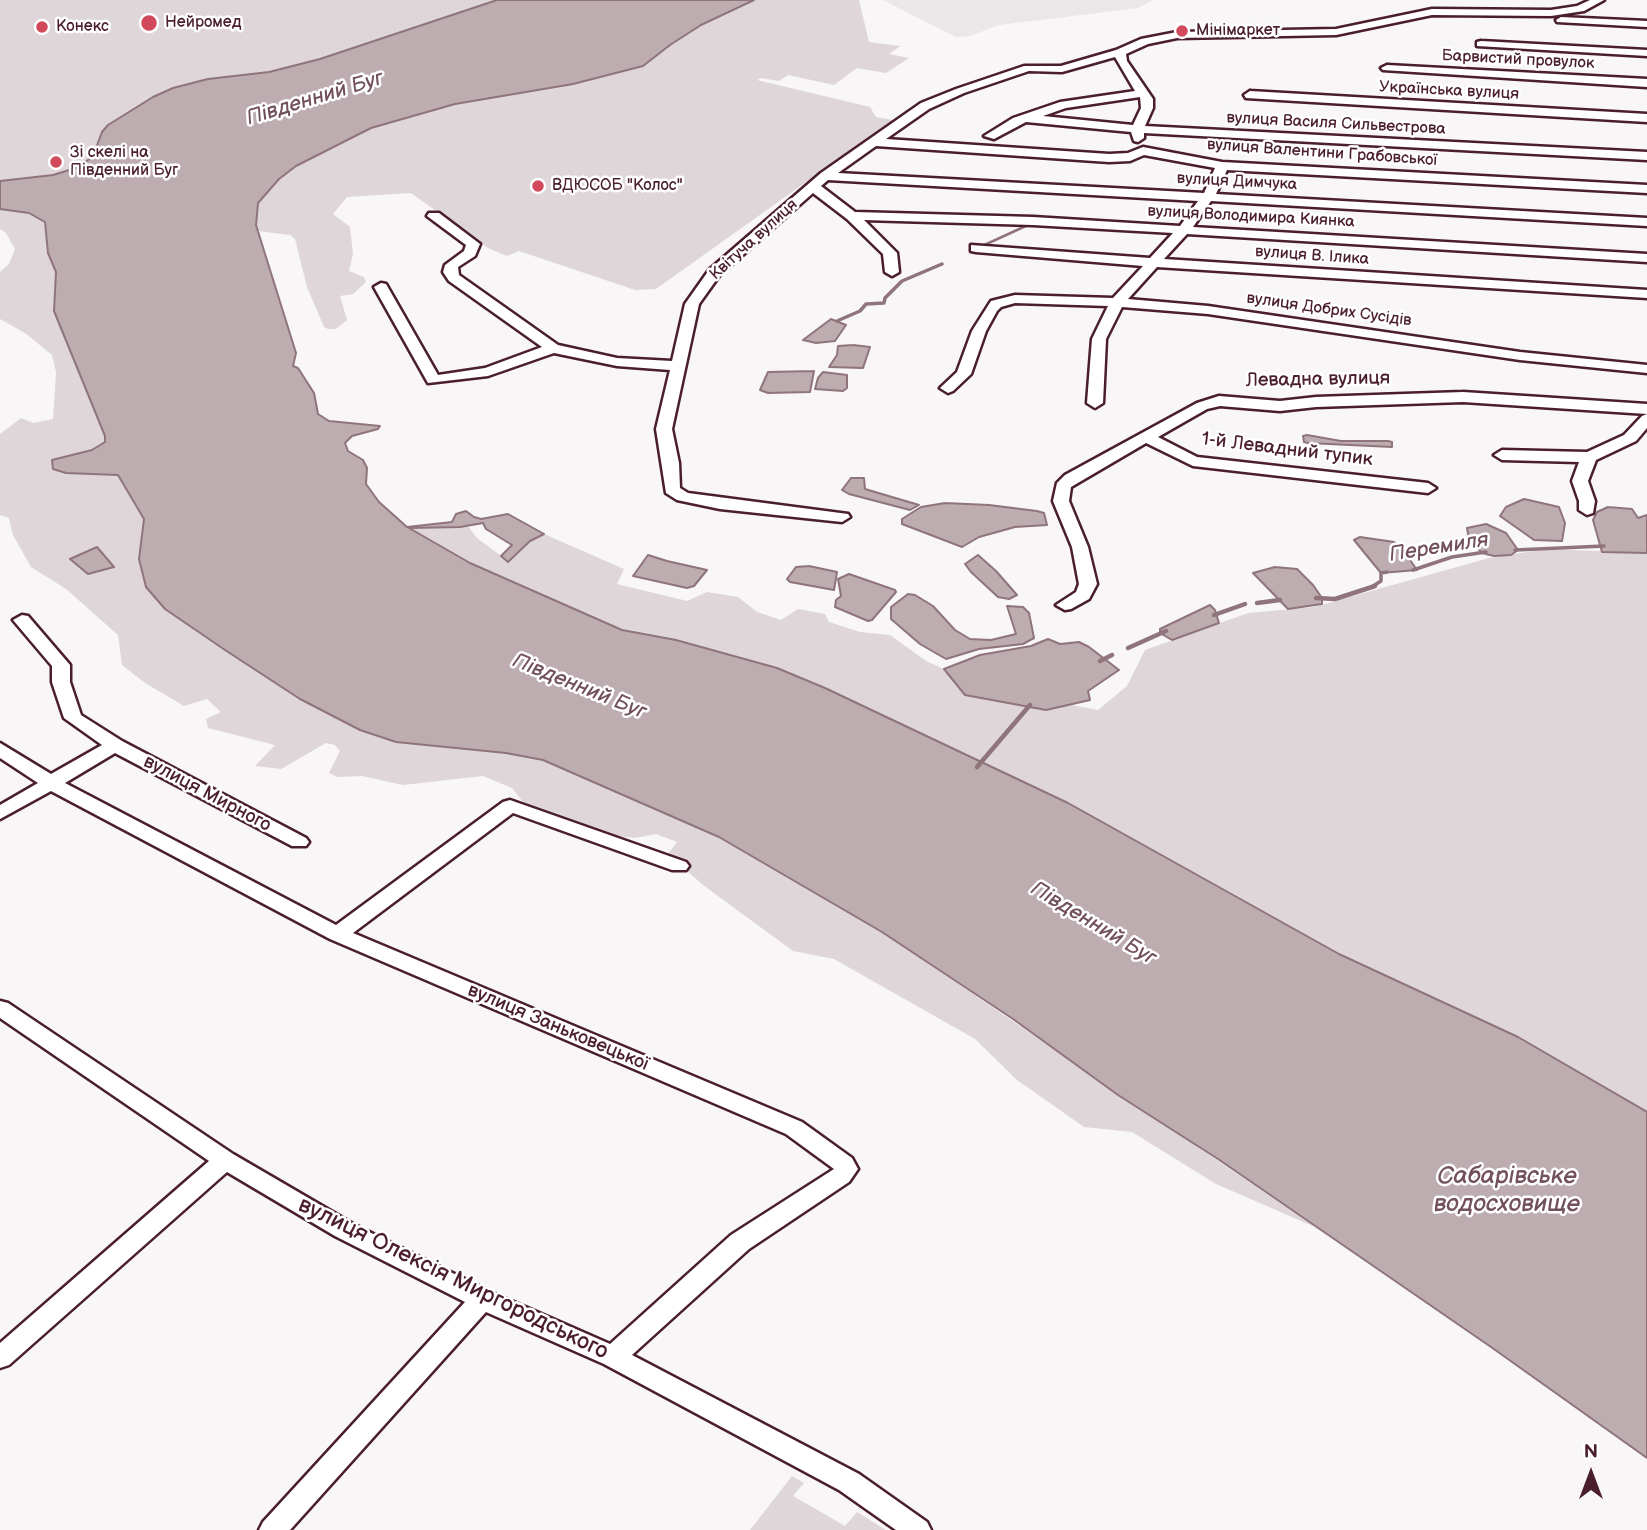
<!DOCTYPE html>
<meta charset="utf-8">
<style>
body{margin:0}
#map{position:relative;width:1647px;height:1530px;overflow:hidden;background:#f8f6f7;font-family:"Balsamiq Sans",sans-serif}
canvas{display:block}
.north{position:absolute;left:1556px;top:1439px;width:70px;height:70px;-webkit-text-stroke:5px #fff;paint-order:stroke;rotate:0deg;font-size:19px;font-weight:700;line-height:28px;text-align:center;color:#4a1f2b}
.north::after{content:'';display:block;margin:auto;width:24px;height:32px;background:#4a1f2b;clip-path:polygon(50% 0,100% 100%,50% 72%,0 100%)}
</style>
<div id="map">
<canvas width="1647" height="1530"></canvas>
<div class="north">N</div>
</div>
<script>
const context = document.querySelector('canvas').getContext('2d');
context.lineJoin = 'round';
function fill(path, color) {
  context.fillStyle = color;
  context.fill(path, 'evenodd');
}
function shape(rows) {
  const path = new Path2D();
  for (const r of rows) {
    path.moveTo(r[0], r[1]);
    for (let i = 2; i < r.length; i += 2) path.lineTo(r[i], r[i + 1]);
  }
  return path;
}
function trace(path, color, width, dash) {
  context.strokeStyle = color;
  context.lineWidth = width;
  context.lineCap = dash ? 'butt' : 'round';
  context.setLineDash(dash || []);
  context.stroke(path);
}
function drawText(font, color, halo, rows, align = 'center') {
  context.font = font + ' "Balsamiq Sans",sans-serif';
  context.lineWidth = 5;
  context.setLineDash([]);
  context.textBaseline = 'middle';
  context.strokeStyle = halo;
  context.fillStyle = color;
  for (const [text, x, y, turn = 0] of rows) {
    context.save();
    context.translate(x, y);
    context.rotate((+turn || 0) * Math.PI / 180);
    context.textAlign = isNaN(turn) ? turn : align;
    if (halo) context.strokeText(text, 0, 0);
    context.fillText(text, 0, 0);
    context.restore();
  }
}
fill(shape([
 [883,0,1153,0,1138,8,999,25,970,36,956,37]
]), '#ebe6e8');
fill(shape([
 [0,0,531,0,313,70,196,82,173,88,153,97,108,125,102,132,93,156,79,167,53,175,0,181],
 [754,0,859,0,869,42,900,46,889,54,909,58,886,73,857,68,834,85,788,75,779,81,761,78,757,80,870,107,876,117,893,120,656,289,635,290,519,251,507,256,488,248,411,193,347,197,333,214,350,227,353,254,349,271,364,277,366,282,353,294,340,296,347,320,336,329,328,329,324,327,307,287,295,239,290,235,258,231,256,225,258,203,279,179,296,166,349,138,371,128,455,104,656,54,701,25],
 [0,209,29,213,44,222,48,253,56,272,54,311,105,436,105,442,92,450,52,460,84,474,118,474,144,520,139,559,165,609,300,699,506,753,543,760,719,837,882,932,1315,1227,1216,1184,1132,1132,1084,1127,1017,1080,975,1039,834,959,793,951,703,885,668,854,677,842,656,834,635,838,608,835,526,806,512,788,483,776,403,785,362,776,338,777,329,773,340,751,335,745,326,743,281,769,255,766,275,745,208,728,206,719,221,712,207,699,184,706,145,683,122,665,118,635,66,589,31,567,13,535,9,518,0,515,0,434,21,418,33,423,53,419,56,372,52,355,25,333,0,319,0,272,9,264,15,249,6,233,0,229],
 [454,525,468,526,477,538,508,561,530,541,544,534,624,569,617,584,687,601,707,592,738,597,757,612,781,620,798,609,825,614,829,622,860,632,890,635,926,661,944,669,966,695,1046,710,1072,705,1098,710,1127,686,1145,650,1248,613,1314,607,1489,558,1546,549,1647,553,1647,1112,1518,1037,1339,954,1068,803,825,688,777,668,676,640,622,630,470,563,407,527,442,528],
 [792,1476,804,1483,793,1496,845,1526,857,1512,886,1530,750,1530]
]), '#ded6d9');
const water = shape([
 [497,0,754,0,701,25,670,45,643,66,573,84,455,104,371,128,296,166,279,179,258,203,256,225,296,353,293,366,298,368,314,393,318,414,329,421,380,426,378,429,352,436,345,443,348,451,363,460,367,468,366,484,379,502,407,527,452,522,456,514,466,511,474,517,481,519,508,514,544,534,530,541,508,562,501,556,512,545,486,529,483,523,460,527,409,528,470,563,622,630,676,640,777,668,825,688,1068,803,1339,954,1518,1037,1647,1112,1647,1458,1491,1347,1218,1159,1118,1095,1013,1019,882,932,719,837,543,760,506,753,396,742,360,730,300,699,225,650,165,609,146,587,139,559,144,519,118,475,66,473,53,469,52,460,92,450,105,442,105,436,54,311,56,272,48,253,45,222,29,213,0,209,0,181,53,175,79,167,93,156,102,132,108,125,153,97,173,88,208,79,269,72,320,59,497,0],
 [831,319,846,325,835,341,816,343,803,340,831,319],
 [853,345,870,347,863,368,829,367,837,355,838,346,853,345],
 [814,371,810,392,768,393,760,390,768,372,814,371],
 [823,372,847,375,847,388,843,391,815,389,818,378,823,372],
 [1307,435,1341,441,1388,441,1392,442,1392,447,1308,443,1304,442,1303,436,1307,435],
 [851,478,864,478,865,489,919,505,910,510,849,494,842,490,851,478],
 [1524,499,1559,507,1565,523,1562,541,1534,540,1500,516,1506,507,1524,499],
 [945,503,989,505,1037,511,1044,513,1047,525,1015,527,979,537,962,547,902,524,902,519,921,507,945,503],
 [1608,507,1632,509,1638,518,1647,515,1647,553,1602,552,1593,520,1597,512,1608,507],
 [1486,524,1506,533,1518,550,1511,555,1494,556,1482,553,1469,539,1467,528,1486,524],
 [1360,537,1394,542,1401,547,1417,570,1381,573,1354,540,1360,537],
 [97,547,114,567,88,574,70,559,97,547],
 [648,555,667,561,707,570,694,586,687,588,633,576,648,555],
 [978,555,996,571,1017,595,1009,599,998,597,971,572,965,564,978,555],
 [809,566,837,572,834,590,790,582,787,579,796,567,809,566],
 [1275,567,1297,569,1313,585,1322,598,1322,604,1288,609,1253,573,1275,567],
 [849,574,895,590,896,592,872,620,868,621,835,607,836,600,841,596,838,579,849,574],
 [908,594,915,595,933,606,955,630,970,639,991,640,1016,634,1007,606,1023,607,1029,613,1034,638,1023,644,979,649,946,659,920,644,891,619,891,607,908,594],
 [1210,605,1215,610,1219,623,1172,640,1160,633,1160,629,1210,605],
 [1048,639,1060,644,1079,642,1089,647,1119,670,1088,691,1090,700,1046,710,965,695,944,669,980,655,1031,646,1048,639]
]);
fill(water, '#bdadb0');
trace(water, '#8f747b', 2);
trace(shape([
 [980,247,1028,225]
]), '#8f747b', 2.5);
trace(shape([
 [837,321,860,311,866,304,884,303,885,298,902,281,942,264],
 [1515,550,1604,546],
 [1413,570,1452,557,1486,552],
 [1370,588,1381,581,1381,573,1387,572]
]), '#8f747b', 3.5);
trace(shape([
 [1316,598,1335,599,1375,586],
 [1257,603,1280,600],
 [1214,615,1245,604],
 [1128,648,1166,631],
 [1100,661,1112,655],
 [977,767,1030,705]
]), '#8f747b', 4.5);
const minor = shape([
 [1590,0,1604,0,1584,11,1551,16,1432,15,1336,35,1177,38,1148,44,1126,54,1127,61,1153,99,1153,108,1145,126,1647,152,1647,160,1144,133,1144,138,1138,142,1134,141,1131,132,1026,122,994,139,984,136,1013,118,1060,102,1135,91,1115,57,1062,72,1029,71,964,93,929,109,886,139,1109,154,1128,153,1143,147,1222,162,1647,185,1647,193,1227,170,1216,194,1647,218,1647,226,1211,201,1193,227,1647,254,1647,262,1187,234,1164,259,1647,290,1647,298,1157,267,1128,299,1208,306,1520,352,1647,365,1647,373,1520,360,1208,314,1122,307,1106,339,1103,403,1095,408,1087,403,1092,339,1108,306,1015,303,1001,307,997,311,986,331,971,374,953,391,948,393,940,388,957,372,972,331,991,301,1015,295,1113,298,1143,266,976,252,971,251,971,245,1150,258,1173,233,1033,225,864,220,897,253,899,272,892,276,885,272,883,254,847,219,813,193,719,276,699,304,672,429,679,463,680,488,688,493,848,514,850,517,842,522,720,509,677,500,666,493,656,429,670,370,617,366,554,353,488,376,428,383,374,287,381,283,386,284,438,375,485,368,542,347,449,281,443,272,445,265,464,251,466,245,427,216,429,213,439,213,480,244,475,256,458,267,459,275,558,345,617,358,672,361,685,304,709,270,821,173,921,103,956,89,1024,66,1061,66,1116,50,1141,39,1177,32,1336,29,1432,9,1551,10,1577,6,1590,0],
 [1140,97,1141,108,1133,125,1043,116,1066,108,1140,97],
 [876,146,1109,162,1130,161,1144,155,1215,168,1204,193,838,173,876,146],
 [828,180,1198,201,1180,226,1033,217,855,212,821,186,828,180],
 [1561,17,1647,21,1647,27,1557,22,1556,20,1561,17],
 [1481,41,1647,50,1647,56,1477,46,1477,42,1481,41],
 [1387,65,1647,79,1647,87,1383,70,1381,68,1387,65],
 [1250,91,1647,114,1647,122,1246,98,1244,95,1250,91],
 [1463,392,1647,404,1647,414,1463,402,1316,407,1280,411,1220,406,1207,409,1158,437,1197,457,1428,483,1436,488,1428,493,1193,466,1146,443,1071,487,1069,501,1088,547,1097,584,1089,599,1071,609,1065,610,1056,605,1076,592,1079,584,1072,547,1053,501,1057,483,1065,475,1197,403,1219,396,1280,401,1316,397,1463,392],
 [1647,414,1647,428,1636,441,1596,460,1588,481,1595,501,1593,513,1587,515,1579,510,1579,501,1572,481,1579,462,1502,460,1494,455,1502,450,1587,452,1624,435,1642,416,1647,414],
 [22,615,28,616,70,665,70,682,81,715,122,741,306,838,309,842,306,846,292,846,115,753,65,783,336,925,503,802,510,800,686,862,689,866,686,870,672,870,513,813,353,933,802,1122,852,1158,858,1169,849,1182,749,1249,632,1355,859,1474,927,1522,931,1530,896,1530,839,1490,604,1364,486,1312,290,1530,259,1530,263,1522,465,1302,335,1236,227,1172,9,1365,0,1368,0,1343,209,1161,0,1018,0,1001,8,1003,233,1154,353,1224,491,1292,610,1344,731,1235,834,1169,786,1134,330,939,51,791,0,819,0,805,38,783,0,758,0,743,51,774,102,745,64,718,52,682,52,666,13,620,22,615]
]);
trace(minor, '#4a1f2b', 5);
fill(minor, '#fff');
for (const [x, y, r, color] of [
 [149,23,9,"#d1495b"],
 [42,27,7,"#d1495b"],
 [1182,31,7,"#d1495b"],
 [56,162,7,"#d1495b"],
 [538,186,7,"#d1495b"]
]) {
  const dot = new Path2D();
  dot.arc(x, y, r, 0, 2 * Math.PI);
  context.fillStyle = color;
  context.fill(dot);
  trace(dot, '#fff', 2.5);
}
drawText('16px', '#4a1f2b', '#fff', [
 ["Нейромед",165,23],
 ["Конекс",56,27],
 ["Мінімаркет",1196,31],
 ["Зі скелі на",70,153],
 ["Південний Буг",70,171],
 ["ВДЮСОБ \"Колос\"",552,186]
], 'left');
drawText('16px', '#4a1f2b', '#fff', [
 ["Барвистий провулок",1518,60,3],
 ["Українська вулиця",1449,91,3],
 ["вулиця Василя Сильвестрова",1336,124,3],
 ["вулиця Валентини Грабовської",1322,153,4],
 ["вулиця Димчука",1237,182,3],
 ["вулиця Володимира Киянка",1251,217,3],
 ["Квітуча вулиця",754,240,-42],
 ["вулиця В. Ілика",1312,256,4],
 ["вулиця Добрих Сусідів",1329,310,8]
]);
drawText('19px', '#4a1f2b', '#fff', [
 ["Левадна вулиця",1318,380,-1],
 ["1-й Левадний тупик",1287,450,7],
 ["вулиця Мирного",207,794,28],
 ["вулиця Заньковецької",558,1028,23]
]);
drawText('italic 21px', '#72515a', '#fff', [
 ["Південний Буг",315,99,-17],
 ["Перемиля",1439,548,-9],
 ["Південний Буг",579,687,22],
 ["Південний Буг",1093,924,31]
]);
drawText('23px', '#4a1f2b', '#fff', [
 ["вулиця Олексія Миргородського",453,1279,26]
]);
drawText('italic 24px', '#72515a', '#fff', [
 ["Сабарівське",1507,1177],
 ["водосховище",1507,1205]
]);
</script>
